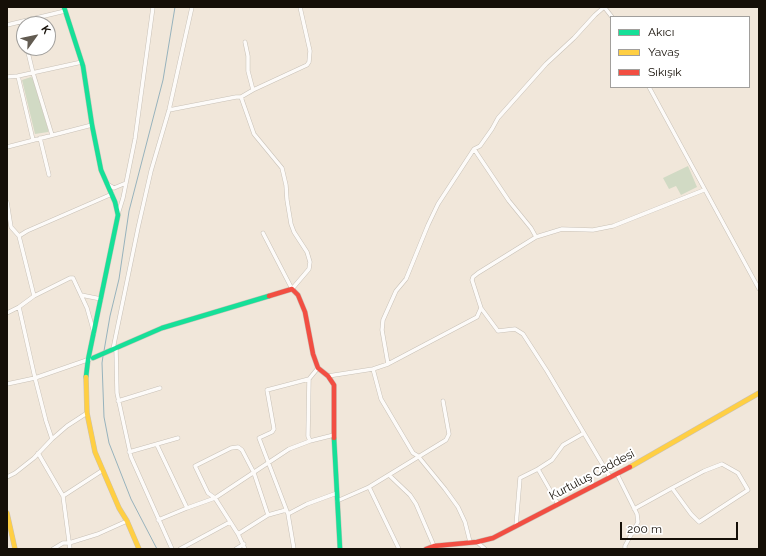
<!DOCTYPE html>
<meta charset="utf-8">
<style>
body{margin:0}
#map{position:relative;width:766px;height:556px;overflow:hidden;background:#f1e7da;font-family:Raleway,sans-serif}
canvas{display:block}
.frame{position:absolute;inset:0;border:8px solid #150f07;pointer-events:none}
.legend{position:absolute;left:610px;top:16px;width:140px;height:72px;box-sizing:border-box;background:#fff;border:1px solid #a19f9c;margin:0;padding:5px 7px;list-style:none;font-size:12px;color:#150f07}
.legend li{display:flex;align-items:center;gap:8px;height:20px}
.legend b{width:20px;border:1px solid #a19f9c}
.north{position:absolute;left:16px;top:16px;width:40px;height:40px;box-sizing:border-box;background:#fff;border:1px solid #a19f9c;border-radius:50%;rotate:57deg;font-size:11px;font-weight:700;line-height:16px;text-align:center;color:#150f07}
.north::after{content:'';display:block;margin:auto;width:14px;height:18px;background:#625b51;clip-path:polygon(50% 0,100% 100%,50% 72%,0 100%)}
.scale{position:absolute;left:620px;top:522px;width:118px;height:18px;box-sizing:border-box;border:2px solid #150f07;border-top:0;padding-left:5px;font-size:12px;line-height:14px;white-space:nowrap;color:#150f07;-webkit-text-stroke:3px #fff;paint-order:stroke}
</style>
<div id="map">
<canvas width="766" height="556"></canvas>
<div class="frame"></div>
<ul class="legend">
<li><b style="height:5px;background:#16e098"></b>Akıcı</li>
<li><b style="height:5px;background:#ffcf43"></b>Yavaş</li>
<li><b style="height:5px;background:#f24e42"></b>Sıkışık</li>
</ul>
<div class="north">K</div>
<div class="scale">200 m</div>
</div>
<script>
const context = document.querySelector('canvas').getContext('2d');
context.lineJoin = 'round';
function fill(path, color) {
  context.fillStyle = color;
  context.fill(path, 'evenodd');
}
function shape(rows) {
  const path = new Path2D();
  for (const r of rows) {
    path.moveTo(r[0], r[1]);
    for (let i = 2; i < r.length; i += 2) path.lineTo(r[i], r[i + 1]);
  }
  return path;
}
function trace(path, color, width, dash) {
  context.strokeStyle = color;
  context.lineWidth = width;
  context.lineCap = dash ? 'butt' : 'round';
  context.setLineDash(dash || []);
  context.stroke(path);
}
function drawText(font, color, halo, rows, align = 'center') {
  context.font = font + ' Raleway,sans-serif';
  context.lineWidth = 4;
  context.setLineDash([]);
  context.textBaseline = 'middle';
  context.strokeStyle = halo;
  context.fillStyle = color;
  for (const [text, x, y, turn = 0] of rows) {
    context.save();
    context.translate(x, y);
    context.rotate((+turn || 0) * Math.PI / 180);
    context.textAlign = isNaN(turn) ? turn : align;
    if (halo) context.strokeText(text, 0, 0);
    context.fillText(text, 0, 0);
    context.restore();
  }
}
fill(shape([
 [31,77,33,79,48,129,48,132,35,134,22,80],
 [688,166,697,187,681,195,676,186,669,189,663,178]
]), '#d1dac4');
trace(shape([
 [104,351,110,316,119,279,129,211,163,80,175,7],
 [103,356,102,363,104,417,109,443,131,499,157,549]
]), '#97b2bc', 1);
const street = shape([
 [21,22,24,34],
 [7,25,65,11],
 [245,42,248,56,248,71,253,90],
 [27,48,33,73,52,135],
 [18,76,33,140],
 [7,77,18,76,82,62],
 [649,87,759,289],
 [241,97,254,134,282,168,286,185,287,200,291,224,294,232,307,252,310,262,309,269,292,289,263,233],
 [169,110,236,97,241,97,253,90,307,65,309,62,310,51,300,7],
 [40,138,49,175],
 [7,147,92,125],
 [474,149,509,201,531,228,536,237],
 [107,184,114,188,126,183],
 [7,202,11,227,19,236,34,296,70,278,73,278,87,308,94,333],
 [118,214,123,198,135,139,153,7],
 [19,236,27,231,112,194],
 [81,295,101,299],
 [19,307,35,378,46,421,52,439],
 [7,313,19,307,34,296],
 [116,348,117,393,131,457,172,549],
 [113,349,138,228,151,171,169,110,192,7],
 [388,364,382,330,383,320,396,291,406,279,428,225,438,204,474,149,480,146,492,129,498,118,546,64,574,38,595,15,603,8,605,8,612,17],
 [373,369,381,399,413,453,418,456,445,489,458,507,465,522,470,542],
 [328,376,373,369,388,364,477,317,481,308],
 [309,379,308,436,310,441],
 [7,384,35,378,90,359],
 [118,401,160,388],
 [157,445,187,508],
 [129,452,178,438],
 [38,453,63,496,70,549],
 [538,469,558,504],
 [617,474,637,514,638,522,625,546,625,549],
 [389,475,410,495,416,504,434,546],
 [7,477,15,473,34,458,52,439,67,426,87,413],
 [610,477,547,371,523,334,515,329,498,331,481,308,472,280,473,277,478,273,536,237,562,229,593,230,613,226,704,190],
 [369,487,399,549],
 [63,496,103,470],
 [337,501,369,487,446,440,449,434,443,401],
 [634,509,672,488,704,471,722,464,738,473,748,490,699,522,691,514,672,488],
 [288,514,307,504,337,493],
 [268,515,286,510],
 [158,520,187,508,215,498,289,449,310,441,334,435],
 [516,526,520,478,538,469,552,460,563,445,584,433],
 [238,534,268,515,254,473,242,450,238,447,231,448,195,466,208,493,215,498,238,534,245,549],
 [477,542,485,549],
 [53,549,63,543,69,543,98,534,127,521],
 [180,549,230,522],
 [236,549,244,544],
 [294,549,288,514,259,438,272,432,274,429,267,390,309,379,318,368]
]);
const fast = shape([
 [64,7,83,66,92,125,101,170,115,202,118,215,88,360,86,377],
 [93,358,162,328,269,296],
 [334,438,340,549]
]);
const slow = shape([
 [86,377,87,413,95,452,119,508,127,521,139,549],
 [630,467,759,393],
 [7,513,15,549]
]);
const jam = shape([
 [269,296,292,289,298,295,305,312,313,354,318,368,328,376,334,385,334,438],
 [426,549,434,546,477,542,493,538,630,467]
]);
trace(street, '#c8c1b7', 4.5);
trace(fast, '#c8c1b7', 5.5);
trace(slow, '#c8c1b7', 5.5);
trace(jam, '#c8c1b7', 5.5);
trace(street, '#fdfbf9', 3.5);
trace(fast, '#16e098', 4.5);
trace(slow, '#ffcf43', 4.5);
trace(jam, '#f24e42', 4.5);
drawText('12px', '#150f07', '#fff', [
 ["Kurtuluş Caddesi",592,475,-28]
]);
</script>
